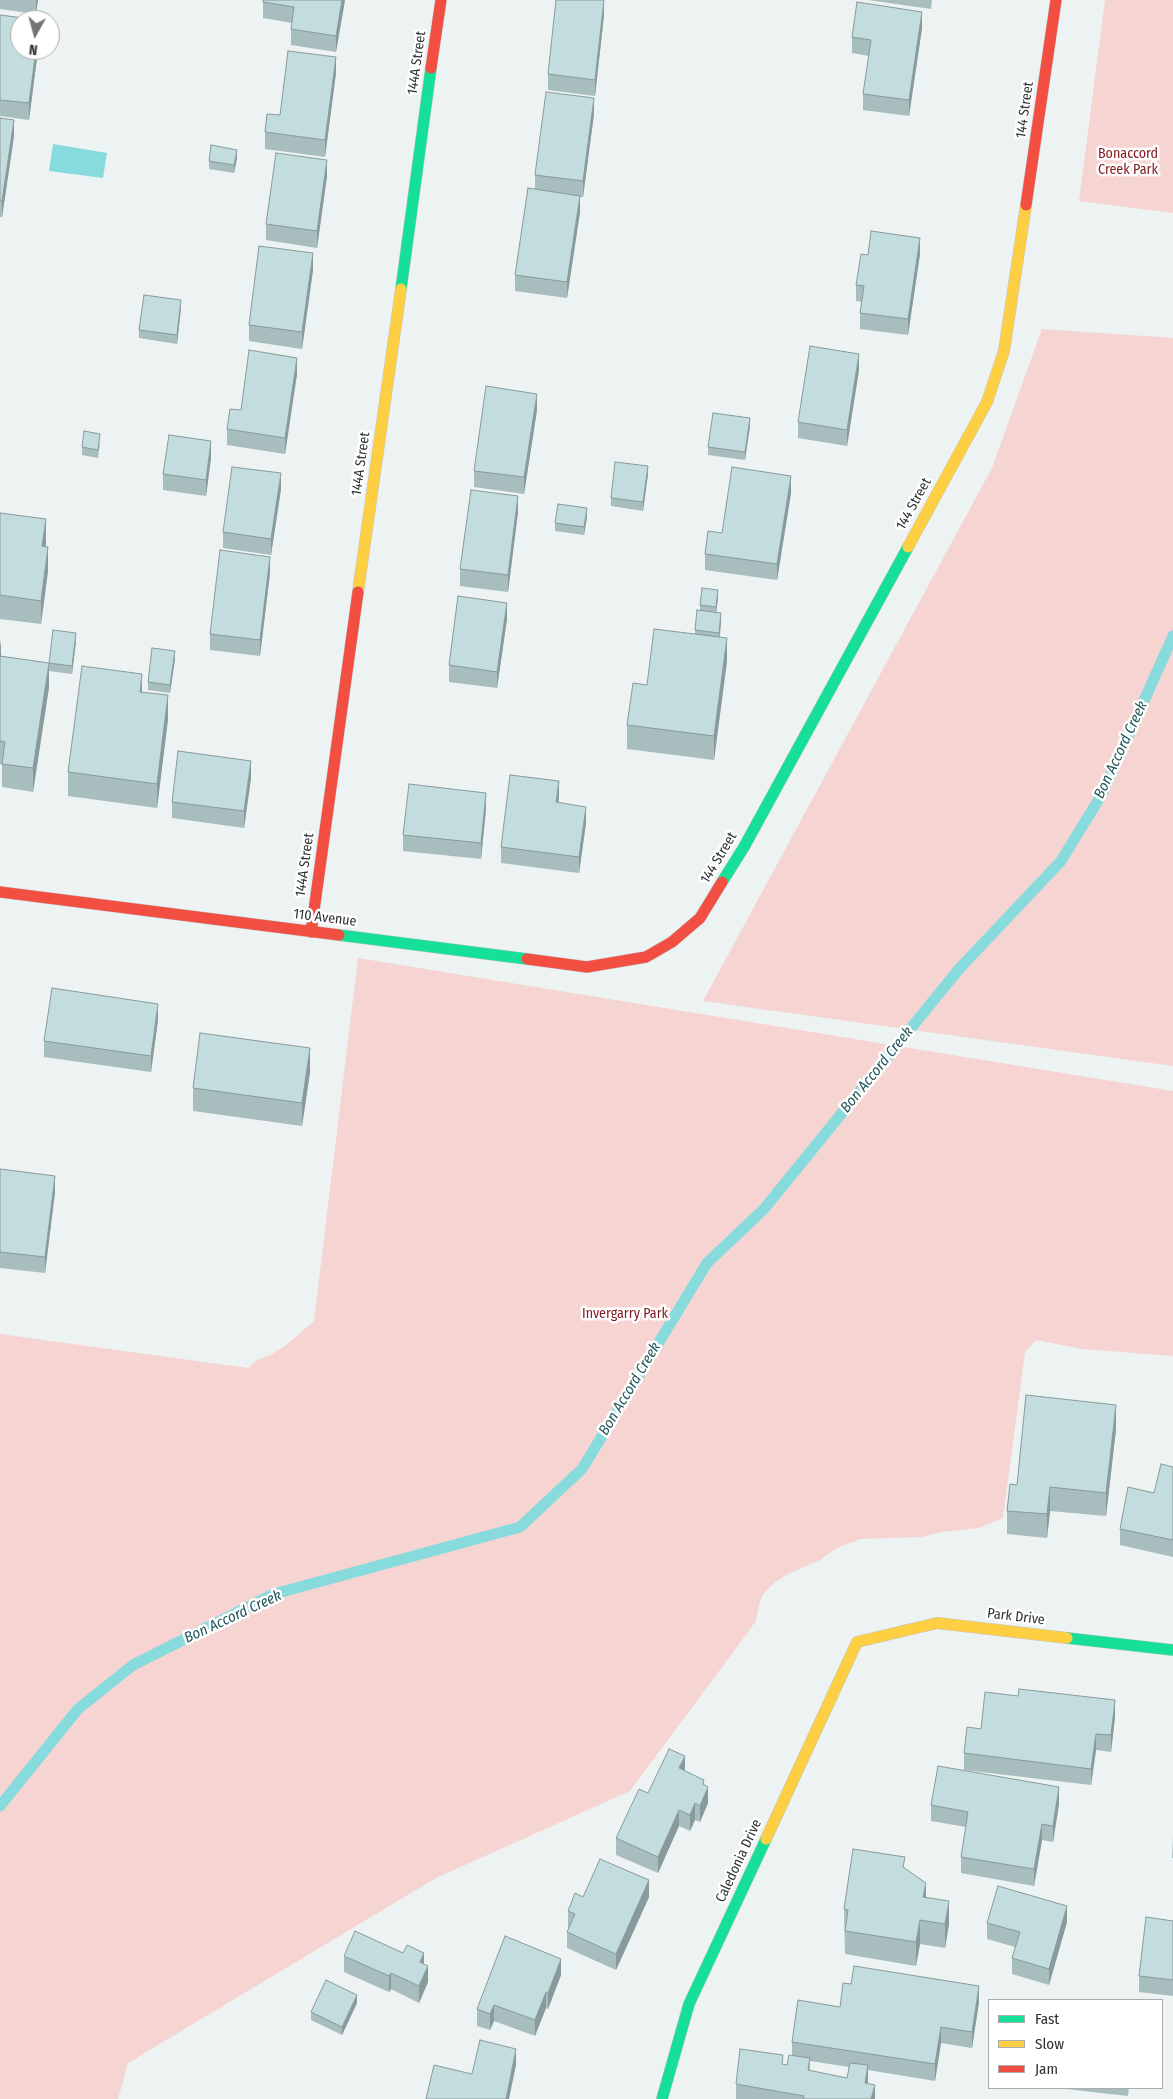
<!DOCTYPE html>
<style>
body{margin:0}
#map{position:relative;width:1173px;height:2099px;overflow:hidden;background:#edf2f2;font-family:"Fira Sans Condensed",sans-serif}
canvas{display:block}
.legend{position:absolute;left:988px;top:1999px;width:175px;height:90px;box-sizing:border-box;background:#fff;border:1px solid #abadad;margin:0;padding:6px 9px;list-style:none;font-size:15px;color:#2e3131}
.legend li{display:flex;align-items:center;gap:10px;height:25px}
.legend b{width:25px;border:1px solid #abadad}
.north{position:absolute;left:10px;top:10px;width:50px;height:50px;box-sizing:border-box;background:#fff;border:1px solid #abadad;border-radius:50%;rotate:187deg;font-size:14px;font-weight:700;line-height:20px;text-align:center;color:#2e3131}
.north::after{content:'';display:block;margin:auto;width:18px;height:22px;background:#717575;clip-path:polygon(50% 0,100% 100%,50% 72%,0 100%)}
</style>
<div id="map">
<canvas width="1173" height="2099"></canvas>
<ul class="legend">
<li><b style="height:6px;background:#16e098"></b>Fast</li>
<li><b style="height:6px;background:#ffcf43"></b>Slow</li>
<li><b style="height:6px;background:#f24e42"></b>Jam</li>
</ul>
<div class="north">N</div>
</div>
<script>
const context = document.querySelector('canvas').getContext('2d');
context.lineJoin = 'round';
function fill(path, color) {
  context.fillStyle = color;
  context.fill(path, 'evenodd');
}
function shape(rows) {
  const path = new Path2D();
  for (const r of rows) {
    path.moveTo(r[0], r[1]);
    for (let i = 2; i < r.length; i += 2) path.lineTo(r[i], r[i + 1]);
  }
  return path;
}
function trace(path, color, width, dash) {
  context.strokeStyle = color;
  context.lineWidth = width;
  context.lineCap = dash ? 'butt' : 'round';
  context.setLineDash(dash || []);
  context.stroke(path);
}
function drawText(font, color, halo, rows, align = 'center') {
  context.font = font + ' "Fira Sans Condensed",sans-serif';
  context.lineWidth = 5;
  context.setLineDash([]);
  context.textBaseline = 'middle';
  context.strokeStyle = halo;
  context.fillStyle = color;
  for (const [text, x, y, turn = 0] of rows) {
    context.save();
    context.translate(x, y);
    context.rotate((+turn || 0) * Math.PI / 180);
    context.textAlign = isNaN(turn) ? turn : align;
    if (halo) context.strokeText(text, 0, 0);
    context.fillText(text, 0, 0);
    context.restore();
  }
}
fill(shape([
 [1105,0,1173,0,1173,213,1079,201],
 [1042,329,1173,338,1173,1066,703,1001,992,468],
 [358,958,1173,1091,1173,1356,1082,1349,1036,1340,1025,1352,1003,1518,979,1528,941,1532,921,1537,860,1539,835,1549,820,1560,786,1575,773,1584,764,1593,760,1601,756,1620,751,1628,630,1791,436,1878,128,2063,118,2099,0,2099,0,1334,248,1368,257,1360,272,1354,285,1346,314,1321]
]), '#f5d4d2');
fill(shape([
 [53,144,107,153,103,178,49,171]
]), '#87dbdd');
trace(shape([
 [0,1806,78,1709,133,1665,274,1594,520,1527,582,1469,707,1263,764,1209,959,969,1061,861,1102,794,1173,636]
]), '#87dbdd', 11);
const fast = shape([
 [401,289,431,68],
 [722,882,744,847,908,547],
 [339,935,527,959],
 [1067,1638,1173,1650],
 [662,2099,689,2004,766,1839]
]);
const slow = shape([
 [908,547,987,402,1004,351,1026,205],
 [358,592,401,289],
 [766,1839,857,1642,937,1623,1067,1638]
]);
const jam = shape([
 [431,68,441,0],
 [1026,205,1056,0],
 [0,892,339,935],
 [311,932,358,592],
 [527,959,587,967,646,957,672,942,700,918,722,882]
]);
trace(fast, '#c0c4c4', 12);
trace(slow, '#c0c4c4', 12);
trace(jam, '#c0c4c4', 12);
trace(fast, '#16e098', 11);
trace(slow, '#ffcf43', 11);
trace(jam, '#f24e42', 11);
fill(shape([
 [0,0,38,0,36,14,0,9],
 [345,0,336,52,291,45,291,29,292,23,263,18,263,2],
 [868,0,932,0,931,9],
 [0,15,20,50,38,50,29,120,0,116],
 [604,15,595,96,548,90,548,74],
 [922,28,909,116,863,110,863,94,869,56,852,53,852,37],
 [336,73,325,157,265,149,265,132,280,115],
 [594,114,583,197,580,197,580,212,567,298,515,291,515,275,535,189,535,175],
 [0,118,14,136,2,217,0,217],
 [237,158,234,173,209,169,209,161],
 [327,176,317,248,266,240,266,224],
 [920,254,908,335,860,329,860,313,862,302,856,301,856,285,868,255],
 [313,270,302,349,249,341,249,325],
 [181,308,177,344,139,338,139,330],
 [859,370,847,446,798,438,798,422],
 [297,374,285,454,227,445,227,429,241,410],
 [537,410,524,494,474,487,474,471],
 [750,426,745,460,708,455,708,447],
 [100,443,98,458,82,455,82,447],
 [211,458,206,496,163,490,163,474],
 [648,474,643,511,611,506,611,498],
 [281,489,271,555,223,548,223,532],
 [791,493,777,580,705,570,705,554,722,533],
 [518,512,508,592,460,586,460,569],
 [0,513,46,543,45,547,48,571,41,624,0,619],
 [587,517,584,535,555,531,555,523],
 [270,573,260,656,210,650,210,634],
 [718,598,716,612,721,621,720,637,727,661,714,760,627,749,627,725,695,634,695,630,700,611,700,605],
 [507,619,497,688,449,682,449,665],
 [0,640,1,656,49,687,33,792,2,787,2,765,0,764],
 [76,641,72,674,49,671,49,663],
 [175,659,170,693,148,690,148,682],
 [142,692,168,719,157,808,68,796,68,772],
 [251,778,244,828,172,818,172,802],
 [559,798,558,803,586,823,579,873,501,863,501,847],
 [486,809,481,859,403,851,403,835],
 [158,1020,151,1072,44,1057,44,1041],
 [310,1072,302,1126,193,1111,193,1088],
 [0,1169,55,1192,45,1273,0,1268],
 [1116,1429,1106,1516,1050,1511,1047,1538,1007,1534,1007,1511,1017,1485],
 [1173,1467,1173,1557,1120,1545,1120,1529,1154,1493],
 [1115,1717,1111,1752,1096,1750,1091,1785,964,1770,964,1753,981,1729],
 [685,1771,704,1785,708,1803,700,1822,695,1820,690,1831,679,1826,658,1873,616,1855,616,1838,648,1793],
 [1059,1804,1053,1842,1042,1840,1034,1886,961,1873,961,1857,966,1827,931,1821,931,1805],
 [1173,1837,1173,1858,1172,1858],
 [905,1868,926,1897,949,1924,945,1948,920,1944,916,1966,845,1954,844,1909],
 [583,1897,649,1897,616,1970,567,1948,567,1932,569,1928,568,1927,568,1911],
 [1173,1921,1173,1996,1139,1992,1139,1976],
 [1067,1922,1049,1985,1012,1974,1012,1958,1015,1947,987,1939,987,1923],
 [344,1956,424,1964,428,1982,419,2003,391,1989,389,1992,344,1972],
 [561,1975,548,2009,546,2008,535,2036,494,2021,490,2030,477,2026,477,2009],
 [979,2002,972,2048,941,2043,935,2081,868,2070,868,2084,875,2099,736,2099,736,2084,787,2065,792,2055,792,2042,840,2007],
 [810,2061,849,2067,847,2078,810,2071],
 [357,2003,342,2035,311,2020,311,2012],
 [1066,2088,1129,2088,1128,2096,1066,2089]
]), '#a8bdbe');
fill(shape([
 [36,0,38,0,36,14],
 [342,0,345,0,336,52,336,36],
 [604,0,604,15,595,96,595,80],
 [922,12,922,28,909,116,909,100],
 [36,50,38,50,29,120,29,103],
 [336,57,336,73,325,157,325,140],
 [594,98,594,114,583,197,583,181],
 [14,120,14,136,2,217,2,201],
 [237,150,237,158,234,173,234,165],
 [327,160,327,176,317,248,317,231],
 [580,196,580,212,567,298,567,282],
 [920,238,920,254,908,335,908,319],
 [313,253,313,270,302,349,302,332],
 [181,300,181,308,177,344,177,335],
 [859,354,859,370,847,446,847,430],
 [297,358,297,374,285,454,285,438],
 [537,394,537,410,524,494,524,477],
 [750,418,750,426,745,460,745,452],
 [211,441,211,458,206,496,206,480],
 [648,466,648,474,643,511,643,502],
 [281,473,281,489,271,555,271,539],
 [791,476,791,493,777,580,777,564],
 [518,496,518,512,508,592,508,575],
 [587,508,587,517,584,535,584,527],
 [46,519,46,543,42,570,42,546],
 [48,547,48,571,41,624,41,601],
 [270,557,270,573,260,656,260,640],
 [718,590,718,598,716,615,716,607],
 [507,603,507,619,497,688,497,672],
 [721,613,721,621,719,641,719,633],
 [76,633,76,641,72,674,72,666],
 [727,638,727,661,714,760,714,736],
 [1,640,1,664,0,670,0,647],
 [175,651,175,659,170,693,170,685],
 [49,663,49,687,33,792,33,768],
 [142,674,142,697,140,692],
 [168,695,168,719,157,808,157,784],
 [251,761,251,778,244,828,244,811],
 [559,781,559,798,556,819,556,802],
 [486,793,486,809,481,859,481,843],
 [586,807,586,823,579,873,579,857],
 [158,1004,158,1020,151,1072,151,1056],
 [310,1048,310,1072,302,1126,302,1103],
 [55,1176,55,1192,45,1273,45,1257],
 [1116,1405,1116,1429,1106,1516,1106,1493],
 [1050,1487,1050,1511,1047,1538,1047,1514],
 [1115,1700,1115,1717,1111,1752,1111,1735],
 [1096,1734,1096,1750,1091,1785,1091,1769],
 [685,1756,685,1772,679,1768],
 [704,1780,704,1796,708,1787,708,1803,700,1822,700,1806,703,1784],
 [1059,1787,1059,1804,1053,1842,1053,1826],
 [695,1803,695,1820,690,1831,690,1815],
 [679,1810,679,1826,658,1873,658,1857],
 [1042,1824,1042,1840,1034,1886,1034,1869],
 [649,1880,649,1897,616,1970,616,1954],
 [926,1883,926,1907,923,1897],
 [949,1901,949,1924,945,1948,945,1924],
 [1067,1906,1067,1922,1049,1985,1049,1969],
 [920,1920,920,1944,916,1966,916,1942],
 [424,1953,424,1969,420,1962],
 [561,1959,561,1975,548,2009,548,1993],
 [428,1966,428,1982,419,2003,419,1986],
 [391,1973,391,1989,389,1992,389,1976],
 [979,1986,979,2002,972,2048,972,2032],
 [546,1992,546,2008,535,2036,535,2020],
 [357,1995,357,2003,342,2035,342,2027],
 [494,2005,494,2021,490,2030,490,2014],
 [941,2027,941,2043,935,2081,935,2064],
 [516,2049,516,2065,509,2099,506,2099],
 [868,2065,868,2088,865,2083],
 [875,2085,875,2099,871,2099]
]), '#889a9b');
const building = shape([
 [263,0,342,0,336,36,291,29,294,7,263,2,263,0],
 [556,0,604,0,595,80,548,74,556,0],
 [857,2,922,12,909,100,863,94,871,40,852,37,857,2],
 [0,15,39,20,20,20,20,50,36,50,29,103,0,100,0,15],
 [288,51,336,57,325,140,265,132,267,114,280,115,288,51],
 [546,92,594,98,583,181,535,175,546,92],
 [0,118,14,120,2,201,0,200,0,118],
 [211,145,237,150,234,165,209,161,211,145],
 [276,153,327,160,317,231,266,224,276,153],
 [528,188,580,196,567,282,515,275,528,188],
 [871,231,920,238,908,319,860,313,864,286,856,285,861,254,868,255,871,231],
 [259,246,313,253,302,332,249,325,259,246],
 [144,295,181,300,177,335,139,330,144,295],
 [810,346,859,354,847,430,798,422,810,346],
 [249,350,297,358,285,438,227,429,230,409,241,410,249,350],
 [486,386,537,394,524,477,474,471,486,386],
 [713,413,750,418,745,452,708,447,713,413],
 [84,431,100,434,98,450,82,447,84,431],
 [169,435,211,441,206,480,163,474,169,435],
 [615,462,648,466,643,502,611,498,615,462],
 [232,467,281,473,271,539,223,532,232,467],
 [732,467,791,476,777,564,705,554,708,531,722,533,732,467],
 [471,490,518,496,508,575,460,569,471,490],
 [558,504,587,508,584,527,555,523,558,504],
 [0,513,46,519,42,546,48,547,41,601,0,595,0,513],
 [220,550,270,557,260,640,210,634,220,550],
 [702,588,718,590,716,607,700,605,702,588],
 [458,596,507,603,497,672,449,665,458,596],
 [697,610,721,613,719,633,695,630,697,610],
 [654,629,727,638,714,736,627,725,633,683,647,685,654,629],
 [53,630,76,633,72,666,49,663,53,630],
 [152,648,175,651,170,685,148,682,152,648],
 [0,656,49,663,33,768,2,764,5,742,0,741,0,656],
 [82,666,142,674,140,692,168,695,157,784,68,772,82,666],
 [178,751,251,761,244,811,172,802,178,751],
 [510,775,559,781,556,802,586,807,579,857,501,847,510,775],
 [409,784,486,793,481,843,403,835,409,784],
 [52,988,158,1004,151,1056,44,1041,52,988],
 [200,1033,310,1048,302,1103,193,1088,200,1033],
 [0,1169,55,1176,45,1257,0,1252,0,1169],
 [1026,1395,1116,1405,1106,1493,1050,1487,1047,1514,1007,1511,1010,1484,1017,1485,1026,1395],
 [1161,1464,1173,1467,1173,1540,1120,1529,1128,1487,1154,1493,1161,1464],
 [1019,1689,1115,1700,1111,1735,1096,1734,1091,1769,964,1753,967,1727,981,1729,985,1692,1018,1696,1019,1689],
 [669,1749,685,1756,679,1768,704,1780,703,1784,708,1787,700,1806,695,1803,690,1815,679,1810,658,1857,616,1838,639,1789,648,1793,669,1749],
 [938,1766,1059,1787,1053,1826,1042,1824,1034,1869,961,1857,968,1812,931,1805,938,1766],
 [853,1849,905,1857,903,1867,926,1883,923,1897,949,1901,945,1924,920,1920,916,1942,845,1931,848,1910,844,1909,853,1849],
 [600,1859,649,1880,616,1954,567,1932,575,1914,568,1911,575,1893,583,1897,600,1859],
 [998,1886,1067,1906,1049,1969,1012,1958,1020,1932,987,1923,998,1886],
 [1146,1917,1173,1921,1173,1980,1139,1976,1146,1917],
 [355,1931,403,1953,407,1945,424,1953,420,1962,428,1966,419,1986,391,1973,389,1976,344,1956,355,1931],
 [505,1936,561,1959,548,1993,546,1992,535,2020,494,2005,490,2014,477,2009,505,1936],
 [854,1966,979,1986,972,2032,941,2027,935,2064,792,2042,798,2000,840,2007,843,1983,851,1984,854,1966],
 [326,1980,357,1995,342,2027,311,2012,326,1980],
 [480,2040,516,2049,506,2099,426,2099,434,2065,472,2074,480,2040],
 [740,2049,783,2055,782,2064,787,2065,789,2055,810,2058,808,2070,847,2078,850,2063,868,2065,865,2083,875,2085,871,2099,803,2099,804,2096,736,2084,740,2049]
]);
fill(building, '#c3dcdd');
trace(building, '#889a9b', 1);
drawText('14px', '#2e3131', '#fff', [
 ["144A Street",417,63,-82],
 ["144 Street",1025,110,-82],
 ["144A Street",361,464,-82],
 ["144 Street",914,504,-61],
 ["144 Street",719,858,-59],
 ["144A Street",305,865,-82],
 ["110 Avenue",325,918,7],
 ["Park Drive",1016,1617,7],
 ["Caledonia Drive",739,1861,-65]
]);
drawText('14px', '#841e25', '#fff', [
 ["Bonaccord",1128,154],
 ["Creek Park",1128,170],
 ["Invergarry Park",625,1314]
]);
drawText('italic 15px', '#245859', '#fff', [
 ["Bon Accord Creek",1121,750,-65],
 ["Bon Accord Creek",877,1070,-51],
 ["Bon Accord Creek",630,1389,-59],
 ["Bon Accord Creek",233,1617,-25]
]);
</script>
